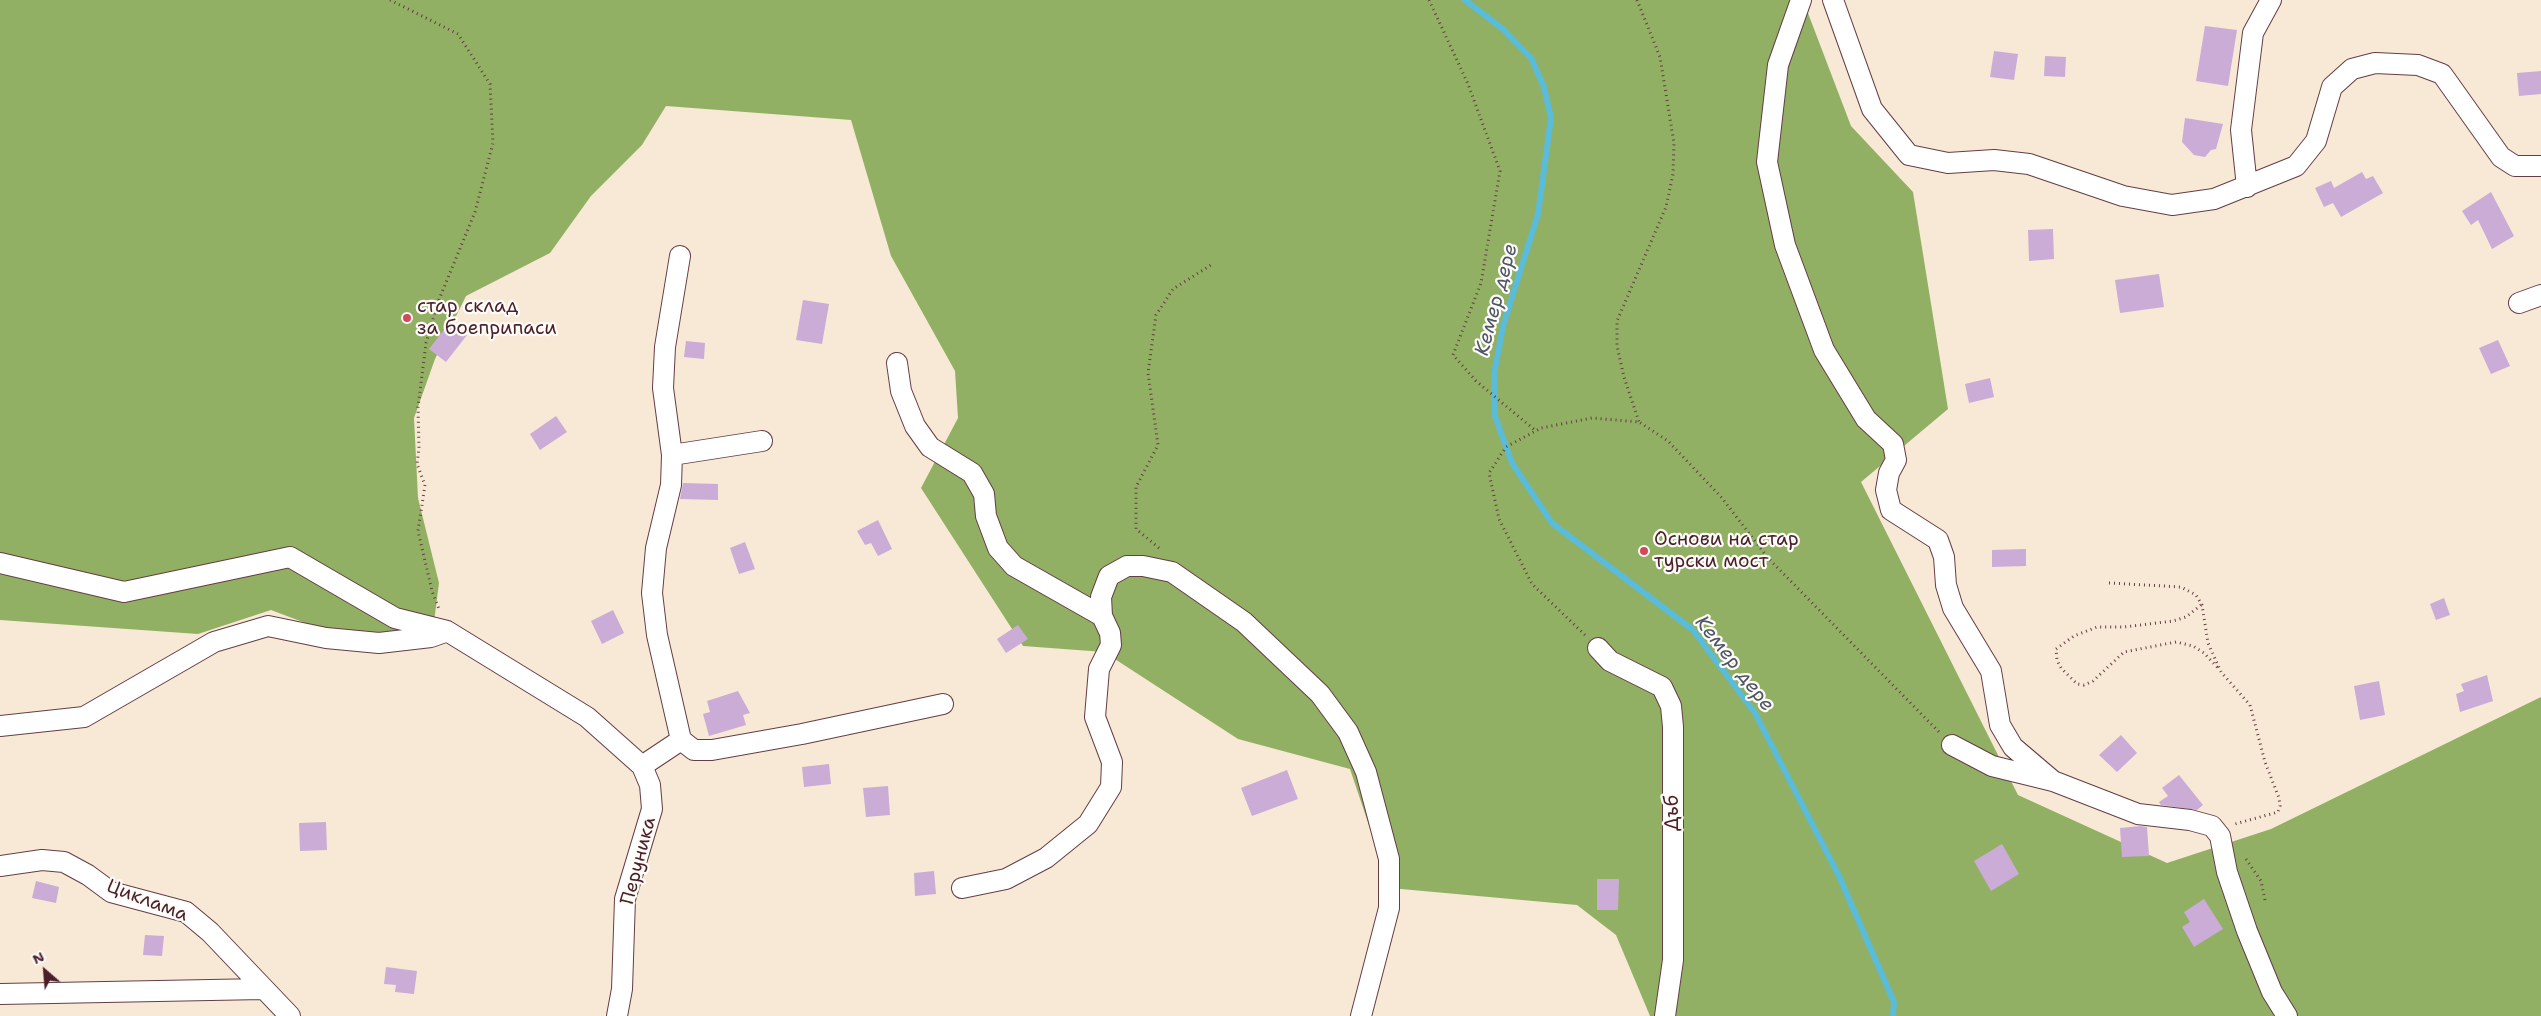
<!DOCTYPE html>
<meta charset="utf-8">
<style>
body{margin:0}
#map{position:relative;width:2541px;height:1016px;overflow:hidden;background:#f8e9d6;font-family:"Shantell Sans",sans-serif}
canvas{display:block}
.north{position:absolute;left:20px;top:946px;width:50px;height:50px;-webkit-text-stroke:4px #fdfcf7;paint-order:stroke;rotate:333deg;font-size:14px;font-weight:700;line-height:20px;text-align:center;color:#4a1f2b}
.north::after{content:'';display:block;margin:auto;width:18px;height:22px;background:#4a1f2b;clip-path:polygon(50% 0,100% 100%,50% 72%,0 100%)}
</style>
<div id="map">
<canvas width="2541" height="1016"></canvas>
<div class="north">N</div>
</div>
<script>
const context = document.querySelector('canvas').getContext('2d');
context.lineJoin = 'round';
function fill(path, color) {
  context.fillStyle = color;
  context.fill(path, 'evenodd');
}
function shape(rows) {
  const path = new Path2D();
  for (const r of rows) {
    path.moveTo(r[0], r[1]);
    for (let i = 2; i < r.length; i += 2) path.lineTo(r[i], r[i + 1]);
  }
  return path;
}
function trace(path, color, width, dash) {
  context.strokeStyle = color;
  context.lineWidth = width;
  context.lineCap = dash ? 'butt' : 'round';
  context.setLineDash(dash || []);
  context.stroke(path);
}
function drawText(font, color, halo, rows, align = 'center') {
  context.font = font + ' "Shantell Sans",sans-serif';
  context.lineWidth = 4.5;
  context.setLineDash([]);
  context.textBaseline = 'middle';
  context.strokeStyle = halo;
  context.fillStyle = color;
  for (const [text, x, y, turn = 0] of rows) {
    context.save();
    context.translate(x, y);
    context.rotate((+turn || 0) * Math.PI / 180);
    context.textAlign = isNaN(turn) ? turn : align;
    if (halo) context.strokeText(text, 0, 0);
    context.fillText(text, 0, 0);
    context.restore();
  }
}
fill(shape([
 [0,0,1803,0,1851,126,1913,192,1948,409,1861,482,2018,795,2167,863,2271,829,2541,697,2541,1016,1650,1016,1616,935,1577,905,1390,888,1350,769,1238,739,1104,652,1023,646,921,488,958,418,955,371,891,256,851,120,666,106,642,145,591,196,550,253,466,296,435,359,414,418,418,498,439,583,433,630,340,636,271,610,198,634,0,620]
]), '#92b063');
trace(shape([
 [1465,0,1503,29,1531,58,1544,87,1551,118,1538,214,1503,326,1494,374,1495,416,1512,463,1552,523,1693,630,1755,713,1839,876,1894,1002,1893,1016]
]), '#5abcd8', 6);
fill(shape([
 [2205,26,2237,30,2228,86,2196,81],
 [1994,51,2018,54,2014,80,1990,77],
 [2045,56,2066,57,2065,77,2044,76],
 [2541,71,2541,94,2519,96,2517,73],
 [2185,118,2223,124,2216,149,2211,150,2205,157,2194,155,2182,142],
 [2362,172,2366,179,2373,176,2383,193,2341,217,2333,203,2324,207,2315,188,2331,181,2334,188],
 [2491,192,2514,236,2492,249,2478,220,2471,225,2462,211],
 [2053,229,2054,259,2029,261,2028,230],
 [2159,274,2164,307,2120,313,2115,280],
 [803,300,829,304,822,344,796,340],
 [450,322,467,335,446,362,429,349],
 [2498,340,2510,366,2491,374,2479,348],
 [686,341,705,343,704,359,684,357],
 [1990,378,1994,397,1969,403,1965,384],
 [556,416,567,432,540,450,530,434],
 [683,483,718,484,718,500,680,499],
 [878,520,892,549,878,556,871,543,865,545,857,531],
 [745,542,755,569,739,574,730,548],
 [2026,549,2026,566,1992,567,1992,550],
 [2444,598,2450,615,2436,620,2430,604],
 [613,610,624,633,602,644,591,621],
 [1018,625,1028,639,1006,653,997,639],
 [2487,675,2493,701,2460,712,2456,694,2464,691,2461,684],
 [2379,681,2385,715,2360,720,2354,686],
 [738,691,750,713,743,715,746,725,709,736,703,714,710,712,707,701],
 [2121,735,2137,753,2117,772,2099,755],
 [829,764,831,784,804,787,802,767],
 [1287,770,1298,799,1252,816,1241,788],
 [2179,775,2203,805,2197,810,2161,805,2159,802,2168,796,2162,788],
 [888,786,890,815,866,817,863,788],
 [326,822,327,850,300,851,299,823],
 [2140,826,2147,827,2149,856,2122,857,2120,828],
 [2002,844,2019,874,1991,891,1974,861],
 [934,871,936,894,915,896,914,873],
 [1597,879,1619,879,1618,910,1597,910],
 [36,881,59,887,56,903,32,898],
 [2204,899,2223,929,2194,947,2182,927,2190,922,2184,912],
 [145,935,164,936,162,956,143,955],
 [386,967,417,971,414,994,395,992,396,985,384,984]
]), '#caacd6');
const minor = shape([
 [1801,0,1778,65,1767,162,1785,245,1824,350,1866,419,1893,444,1896,460,1889,473,1886,490,1891,510,1938,540,1944,557,1946,585,1953,608,1991,671,2000,725,2013,747,2053,781],
 [1833,0,1872,109,1909,155,1948,163,1994,160,2029,164,2123,196,2172,205,2214,199,2296,166,2316,141,2332,87,2352,69,2375,63,2418,65,2442,74,2501,157,2515,166,2541,166],
 [2247,187,2241,130,2253,33,2271,0],
 [680,256,665,347,663,388,672,455,671,485,656,548,652,593,657,635,681,740,694,750,712,750,802,734,943,704],
 [2519,303,2541,295],
 [897,363,901,391,915,426,930,447,972,473,984,494,986,516,998,548,1014,566,1102,616],
 [672,455,762,441],
 [0,563,124,592,290,557,395,618,447,631,587,717,642,766,650,785,652,809,625,899,622,989,617,1016],
 [1598,648,1610,661,1662,687,1671,706,1673,727,1673,960,1665,1016],
 [0,726,84,717,214,642,268,626,326,638,379,643,431,637,445,632],
 [1952,745,1992,766,2053,781,2138,814,2190,820,2212,826,2220,836,2227,872,2247,931,2272,992,2287,1016],
 [642,766,681,740],
 [0,866,42,860,64,862,88,875,111,892,186,912,210,932,290,1016],
 [962,888,1006,879,1046,858,1088,824,1111,787,1112,762,1095,717,1099,669,1111,645,1110,633,1102,616,1101,597,1109,576,1127,566,1143,566,1172,572,1244,622,1320,694,1348,732,1366,772,1389,859,1389,908,1361,1016],
 [0,994,263,989]
]);
trace(minor, '#643d45', 22);
trace(shape([
 [390,0,458,34,490,84,493,143,475,212,438,302,426,343,418,407,419,448,417,464,425,485,418,531,432,591,439,609],
 [1429,0,1468,84,1500,171,1481,283,1453,355,1476,381,1536,431],
 [1637,0,1660,57,1674,143,1673,174,1666,207,1617,321,1617,346,1624,377,1639,422],
 [1159,548,1136,529,1136,487,1158,445,1148,373,1156,315,1173,289,1211,265],
 [2109,583,2181,587,2196,595,2202,605,2208,643,2221,672,2250,705,2265,762,2279,798,2280,806,2278,812,2235,824],
 [2201,605,2186,617,2173,621,2124,627,2097,627,2074,636,2056,649,2057,660,2061,668,2077,684,2084,685,2093,681,2124,652,2176,642,2193,646,2204,653,2218,668],
 [1585,635,1532,584,1499,519,1489,473,1506,447,1541,428,1592,418,1639,422,1668,441,1722,498,1768,558,1939,732],
 [2246,859,2261,881,2265,900]
]), '#643d45', 3, [1, 4]);
trace(minor, '#fff', 20);
for (const [x, y, r, color] of [
 [407,318,5,"#d1495b"],
 [1644,551,5,"#d1495b"]
]) {
  const dot = new Path2D();
  dot.arc(x, y, r, 0, 2 * Math.PI);
  context.fillStyle = color;
  context.fill(dot);
  trace(dot, '#fdfcf7', 2);
}
drawText('19px', '#4a1f2b', '#fdfcf7', [
 ["стар склад",417,307],
 ["за боеприпаси",417,329],
 ["Основи на стар",1654,540],
 ["турски мост",1654,562]
], 'left');
drawText('19px', '#4a1f2b', '#fdfcf7', [
 ["Дъб",1673,813,-90],
 ["Перуника",639,861,-75],
 ["Циклама",147,901,21]
]);
drawText('italic 20px', '#505668', '#fdfcf7', [
 ["Кемер дере",1497,300,-75],
 ["Кемер дере",1734,664,52]
]);
</script>
